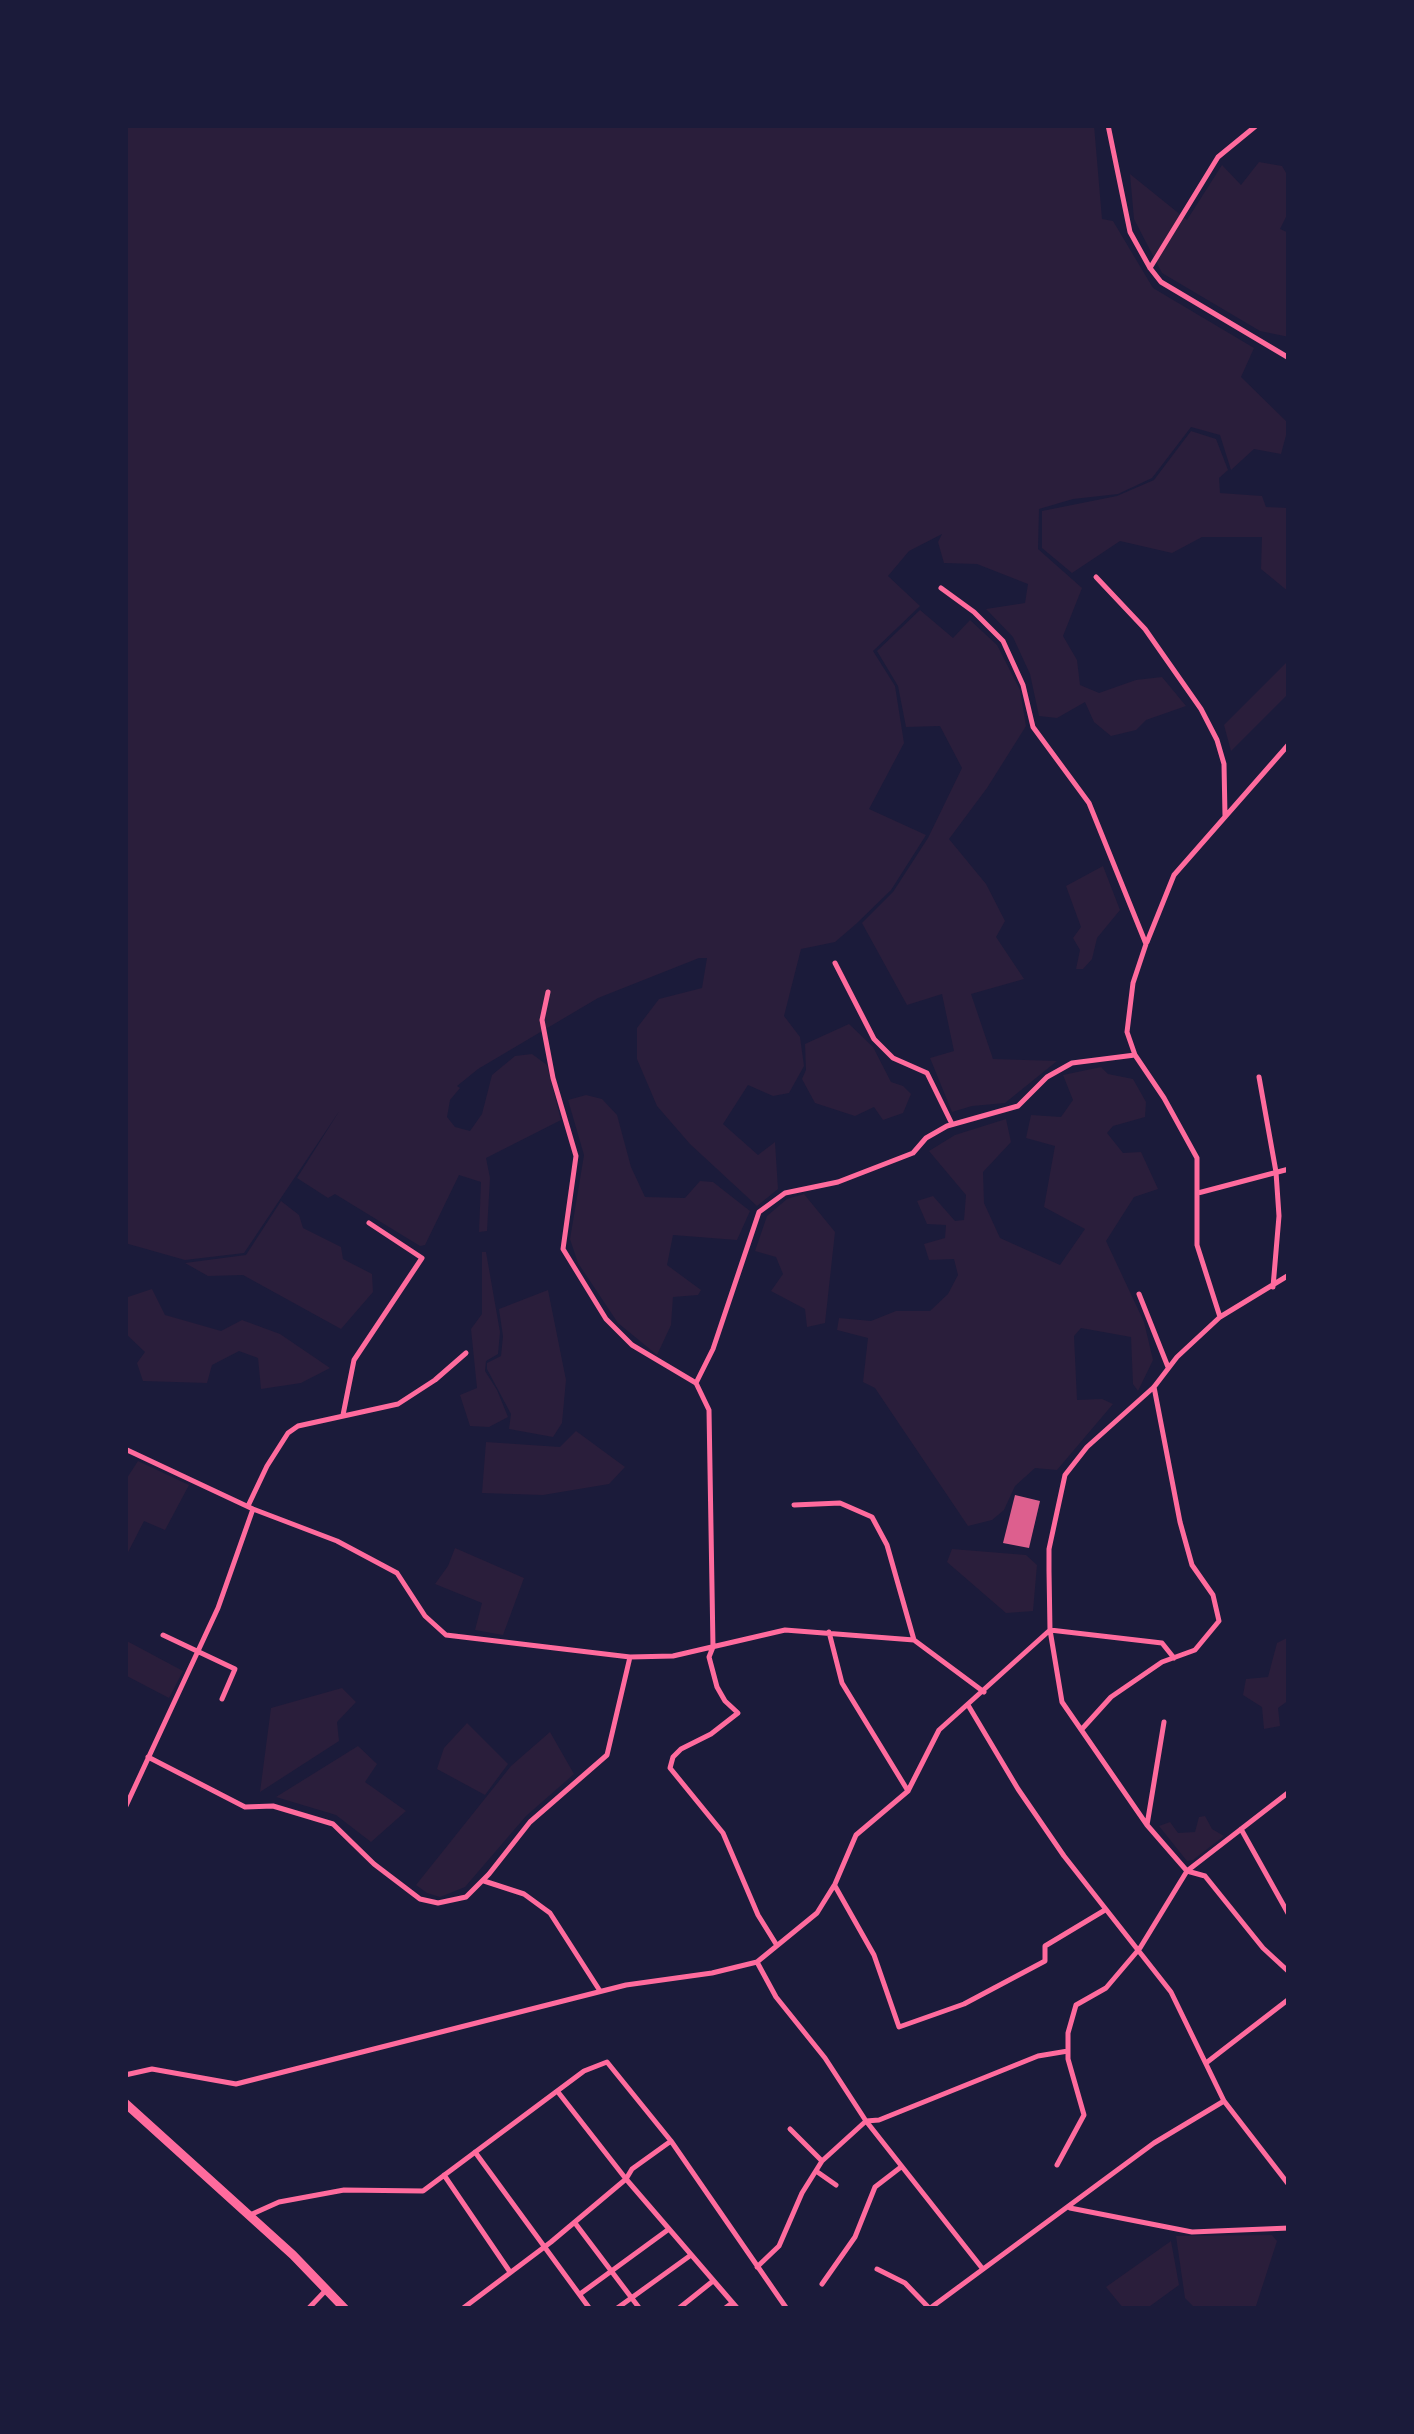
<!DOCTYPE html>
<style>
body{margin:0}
#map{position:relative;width:1414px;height:2434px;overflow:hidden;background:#1b1b3a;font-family:"Exo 2",sans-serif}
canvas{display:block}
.frame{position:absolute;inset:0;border:128px solid #1b1b3a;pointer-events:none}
</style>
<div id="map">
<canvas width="1414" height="2434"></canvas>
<div class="frame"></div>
</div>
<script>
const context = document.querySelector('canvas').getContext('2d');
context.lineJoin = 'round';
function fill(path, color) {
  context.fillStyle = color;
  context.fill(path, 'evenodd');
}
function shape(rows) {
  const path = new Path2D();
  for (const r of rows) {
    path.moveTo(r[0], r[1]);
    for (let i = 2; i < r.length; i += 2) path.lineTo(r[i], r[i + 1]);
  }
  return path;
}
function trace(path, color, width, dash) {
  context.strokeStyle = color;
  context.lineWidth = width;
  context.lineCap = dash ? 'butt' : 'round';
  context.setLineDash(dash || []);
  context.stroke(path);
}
fill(shape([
 [125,125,1094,125,1102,219,1113,221,1153,288,1254,348,1241,377,1289,424,1281,454,1254,449,1231,470,1220,435,1191,427,1152,478,1118,494,1073,499,1039,509,1038,549,1082,588,1063,636,1077,660,1080,685,1099,693,1136,680,1162,677,1186,706,1146,720,1136,730,1111,736,1094,722,1085,702,1057,718,1039,716,1030,674,1013,637,986,609,1025,603,1028,584,977,564,944,563,938,542,942,534,909,551,888,576,920,606,873,651,895,686,904,743,869,809,926,835,891,890,856,924,835,942,801,949,784,1016,800,1037,804,1066,789,1093,773,1096,748,1085,723,1124,758,1155,775,1142,778,1189,757,1206,690,1144,657,1106,637,1059,637,1028,659,999,702,988,707,958,699,958,598,998,478,1069,457,1086,460,1088,450,1100,447,1117,455,1127,470,1131,482,1114,492,1075,515,1056,532,1054,547,1065,561,1120,486,1158,490,1178,487,1231,479,1232,481,1182,459,1175,425,1245,420,1246,335,1194,328,1198,297,1178,340,1110,244,1253,185,1260,125,1243],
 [1259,162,1282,166,1289,178,1289,211,1280,229,1289,233,1289,337,1260,331,1162,273,1134,219,1130,174,1187,220,1222,165,1241,185],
 [1191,431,1216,439,1228,470,1219,478,1220,493,1262,496,1266,507,1289,508,1289,592,1261,569,1262,537,1202,537,1172,553,1120,541,1072,573,1042,548,1042,511,1117,496,1154,480],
 [920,610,953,638,970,620,997,645,1020,690,1026,726,987,788,949,839,986,884,1005,921,996,937,1024,979,971,994,993,1059,1057,1061,1005,1103,972,1106,952,1112,930,1058,954,1051,942,994,907,1005,862,923,893,892,928,838,962,768,940,726,906,727,898,686,877,651],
 [1289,660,1289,693,1231,751,1224,725],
 [1103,866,1120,910,1097,938,1092,959,1083,969,1076,969,1080,950,1073,938,1081,927,1066,886],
 [849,1024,873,1047,891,1082,903,1086,911,1094,903,1113,883,1120,874,1107,855,1116,815,1103,802,1079,806,1070,805,1044],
 [1101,1067,1108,1074,1133,1079,1146,1102,1145,1117,1113,1126,1107,1133,1123,1153,1141,1152,1158,1189,1134,1197,1106,1241,1144,1322,1153,1360,1138,1391,1133,1384,1131,1337,1081,1328,1074,1336,1077,1400,1102,1399,1113,1404,1057,1470,1035,1468,1015,1486,1004,1510,992,1520,968,1526,875,1388,863,1382,868,1338,837,1330,839,1318,871,1321,896,1311,930,1311,948,1294,958,1275,954,1259,929,1260,924,1244,945,1238,946,1225,927,1224,917,1201,933,1196,955,1221,964,1220,966,1195,929,1151,955,1135,1006,1119,1011,1142,983,1172,984,1203,1000,1238,1060,1265,1085,1229,1044,1207,1055,1146,1026,1138,1031,1115,1061,1117,1073,1100,1063,1075],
 [586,1095,602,1099,617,1115,631,1167,645,1197,685,1198,700,1181,713,1182,750,1211,737,1240,673,1235,667,1265,701,1290,698,1295,673,1297,671,1325,657,1355,618,1323,578,1263,570,1239,584,1155,568,1100],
 [804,1194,835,1232,825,1323,807,1327,805,1309,771,1291,783,1274,776,1257,755,1251,767,1216,787,1199],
 [281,1201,299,1215,303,1228,341,1247,343,1259,372,1274,373,1292,341,1329,243,1275,208,1276,185,1263,246,1255],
 [482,1252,486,1252,500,1332,498,1354,486,1361,485,1371,497,1390,508,1417,489,1427,470,1426,460,1395,477,1388,471,1329,482,1314],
 [152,1289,165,1315,221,1331,242,1320,280,1334,330,1368,301,1383,261,1389,258,1358,239,1351,212,1365,207,1383,143,1381,137,1363,145,1352,125,1333,125,1298],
 [548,1290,566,1380,562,1423,553,1437,509,1429,511,1414,487,1369,487,1363,501,1356,503,1336,499,1309],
 [576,1431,625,1467,609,1484,543,1495,482,1493,486,1442,560,1447],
 [138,1461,189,1485,165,1530,144,1521,125,1558,125,1481],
 [455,1548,524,1578,503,1635,475,1630,482,1603,435,1584,448,1566],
 [952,1549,1026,1555,1037,1565,1033,1611,1006,1613,947,1562],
 [1289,1637,1289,1700,1278,1708,1280,1726,1264,1729,1262,1707,1243,1695,1246,1679,1268,1677,1277,1643],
 [125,1640,183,1671,169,1698,125,1675],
 [342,1688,356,1702,337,1722,339,1741,260,1792,271,1708],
 [467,1723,508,1764,485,1795,437,1769,444,1748],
 [550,1732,574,1774,526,1816,465,1887,440,1897,427,1893,416,1885,511,1766],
 [358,1746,377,1764,365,1782,406,1811,371,1842,336,1815,276,1797],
 [1205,1816,1212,1829,1224,1836,1193,1860,1187,1861,1159,1826,1170,1822,1178,1833,1195,1832,1199,1817],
 [1272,2235,1277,2241,1255,2309,1196,2309,1185,2298,1176,2236],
 [1171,2241,1179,2285,1146,2309,1124,2309,1106,2287]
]), '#2a1e3b');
fill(shape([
 [1015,1495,1040,1501,1029,1548,1003,1543]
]), '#dd5f8e');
trace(shape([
 [1108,125,1130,232,1150,268,1161,282,1289,358],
 [1150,268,1218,157,1257,125],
 [1096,577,1145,629,1201,709,1217,740,1224,764,1225,816],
 [941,588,974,612,1003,641,1023,685,1033,727,1089,803,1146,944,1133,983,1127,1032,1135,1055,1164,1098,1197,1158,1197,1245,1220,1317],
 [1147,942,1174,875,1289,744],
 [835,963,874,1039,893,1058,927,1073,952,1124],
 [548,992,542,1020,553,1078,576,1156,563,1249,606,1319,632,1345,696,1383,709,1410,713,1647,709,1657,717,1687,725,1701,738,1713,711,1734,681,1749,673,1757,670,1768,723,1833,758,1915,776,1944],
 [1259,1077,1276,1172,1279,1216,1273,1287],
 [1198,1193,1289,1169],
 [1289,1275,1220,1317,1177,1357,1154,1387,1087,1447,1065,1475,1049,1549,1049,1571,1050,1630,1062,1702,1147,1825,1187,1871,1205,1876,1263,1948,1289,1972],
 [1139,1294,1168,1367],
 [696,1383,713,1349,759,1212,785,1193,838,1182,913,1153,926,1138,947,1126,1018,1106,1047,1077,1072,1063,1135,1055],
 [343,1415,354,1360,422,1258,369,1223],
 [125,1449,253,1509,337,1541,397,1573,425,1616,446,1635,630,1657,673,1656,785,1630,914,1640,984,1692],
 [794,1505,840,1503,872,1517,887,1545,914,1640],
 [248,1506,267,1466,288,1433,298,1426,398,1404,435,1380,466,1353],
 [829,1632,842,1683,908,1791],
 [163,1635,235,1669,222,1699],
 [968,1705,1018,1789,1064,1856,1171,1992,1224,2101,1289,2185],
 [1082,1729,1111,1697,1162,1662,1195,1650,1219,1621,1213,1595,1192,1565,1180,1522,1154,1387],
 [148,1757,245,1807,273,1806,333,1824,374,1864,420,1899,438,1903,466,1897,489,1874,530,1822,607,1755,630,1657],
 [125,1808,218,1608,253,1509],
 [1147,1825,1164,1722],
 [1241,1829,1289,1915],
 [484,1881,524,1894,550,1913,600,1991],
 [835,1886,874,1955,899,2027,964,2004,1045,1961,1045,1946,1105,1910],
 [757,1962,776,1997,825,2058,866,2121,982,2268],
 [1206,2063,1289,1999],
 [125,2075,152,2069,236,2084,626,1985,712,1973,757,1962,817,1913,835,1884,856,1835,908,1791,939,1730,1050,1630,1162,1643,1174,1658],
 [558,2092,626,2179,632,2169,671,2141],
 [790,2129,822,2161],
 [475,2152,590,2309],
 [1057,2165,1084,2115,1068,2059,1068,2033,1076,2005,1106,1988,1140,1948,1187,1871,1289,1792],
 [816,2171,836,2185],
 [444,2175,510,2272],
 [1070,2208,1192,2232,1289,2228],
 [250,2215,279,2202,344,2190,423,2191,584,2071,607,2062,671,2141,787,2309],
 [575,2223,640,2309],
 [757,2267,779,2246,802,2193,822,2161,866,2121,879,2120,1038,2056,1068,2051],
 [877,2269,905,2283,930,2309],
 [822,2284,855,2237,875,2187,901,2167],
 [580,2294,669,2229],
 [308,2309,326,2290],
 [462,2309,551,2242,626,2179,738,2309],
 [616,2309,691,2255],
 [678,2309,713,2281],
 [724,2309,732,2303],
 [929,2309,1154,2143,1224,2101]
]), '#ff6b9d', 5);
trace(shape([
 [125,2103,293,2255,345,2309]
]), '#ff6b9d', 9);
</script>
